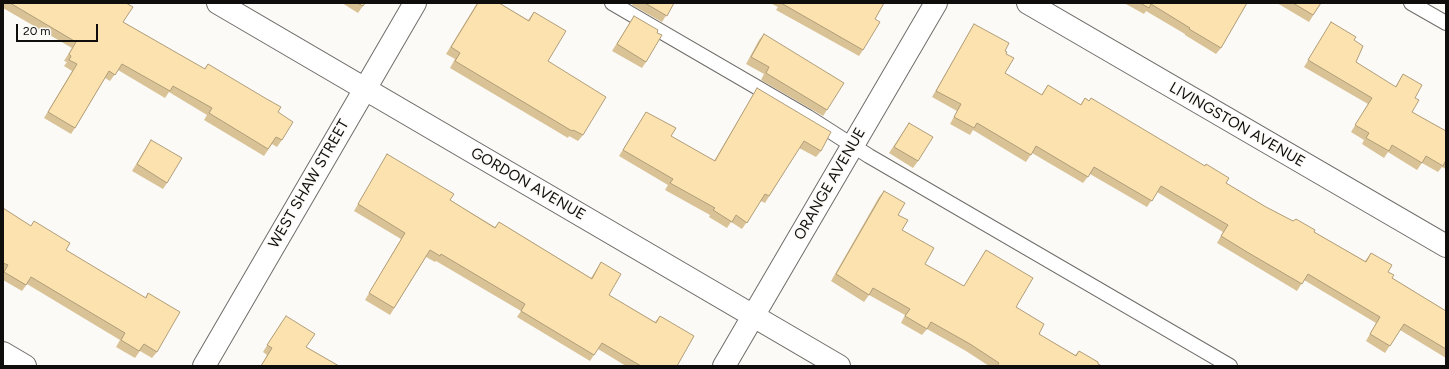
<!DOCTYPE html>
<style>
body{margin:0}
#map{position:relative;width:1449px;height:369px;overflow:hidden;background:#fcfaf6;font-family:Figtree,sans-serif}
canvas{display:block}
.frame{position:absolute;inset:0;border:4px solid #0f0e0d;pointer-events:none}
.scale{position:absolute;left:16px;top:24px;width:82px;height:18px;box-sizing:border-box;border:2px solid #0f0e0d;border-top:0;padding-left:5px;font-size:12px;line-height:14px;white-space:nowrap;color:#0f0e0d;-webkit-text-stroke:3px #fcfaf6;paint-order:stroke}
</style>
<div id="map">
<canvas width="1449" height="369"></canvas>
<div class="frame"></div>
<div class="scale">20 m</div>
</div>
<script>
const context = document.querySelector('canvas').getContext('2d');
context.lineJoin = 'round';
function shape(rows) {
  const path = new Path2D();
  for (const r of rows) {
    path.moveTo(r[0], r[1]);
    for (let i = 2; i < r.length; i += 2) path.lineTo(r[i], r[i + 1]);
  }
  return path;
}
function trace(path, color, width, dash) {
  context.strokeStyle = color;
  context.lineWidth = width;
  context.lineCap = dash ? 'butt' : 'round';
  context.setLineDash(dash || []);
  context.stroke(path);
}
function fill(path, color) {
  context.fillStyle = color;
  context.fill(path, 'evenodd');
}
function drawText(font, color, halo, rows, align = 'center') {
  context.font = font + ' Figtree,sans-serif';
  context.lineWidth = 3;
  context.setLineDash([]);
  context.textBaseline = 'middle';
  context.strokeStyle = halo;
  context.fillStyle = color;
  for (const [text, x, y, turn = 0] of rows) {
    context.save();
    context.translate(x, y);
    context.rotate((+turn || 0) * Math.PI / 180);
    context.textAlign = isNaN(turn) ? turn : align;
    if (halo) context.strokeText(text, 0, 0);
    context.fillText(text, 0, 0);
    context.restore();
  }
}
const service = shape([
 [612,3,808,117,869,156,1230,366],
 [1411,3,1446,23]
]);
const minor = shape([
 [218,3,839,366],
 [1028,3,1446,246],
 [3,353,25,366],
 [204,366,415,3],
 [724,366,936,3]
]);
trace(service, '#6f6d6a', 16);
trace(minor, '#6f6d6a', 24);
trace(service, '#fff', 14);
trace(minor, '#fff', 22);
fill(shape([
 [3,3,126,3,123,22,204,69,208,64,278,112,282,140,277,147,272,144,264,156,204,120,207,115,169,92,165,98,118,70,110,81,105,78,75,128,71,134,44,118,72,71,64,66,67,62,64,61,72,48,3,8],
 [342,3,365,3,358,13],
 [477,3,499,3,528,20,534,12,548,61,583,135,578,141,569,136,568,138,450,68,455,59,446,54],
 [633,3,674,3,662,22,632,5],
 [770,3,884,3,875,19,863,50,859,56,776,10,778,7],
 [1124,3,1247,3,1221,48,1216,54,1185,35,1185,34,1146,11,1144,14],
 [1277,3,1321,3,1309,22],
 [634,16,646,62,642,68,612,51],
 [1331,22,1354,40,1356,62,1395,87,1403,74,1415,98,1412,112,1446,131,1446,169,1442,167,1438,172,1422,163,1417,170,1388,152,1384,158,1362,144,1364,140,1351,132,1368,104,1304,67,1327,29],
 [974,24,1005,51,1006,54,1005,73,1041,95,1048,85,1080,105,1085,98,1266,207,1314,232,1365,261,1371,253,1388,272,1392,278,1446,311,1446,358,1400,330,1385,353,1366,341,1376,323,1304,280,1297,291,1217,243,1223,232,1157,192,1147,207,1090,174,1083,183,1032,153,1026,162,973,130,970,135,950,124,957,111,932,97,970,31],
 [764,34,827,110,823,116,761,80,764,74,746,64,759,40],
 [757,88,821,151,816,157,799,148,765,203,761,201,742,229,731,222,727,228,709,217,710,215,665,190,668,185,619,156,646,112,671,136,714,161,753,95],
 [909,123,918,161,913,168,889,153],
 [151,140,167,183,163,189,132,171],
 [387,154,450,200,495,227,499,222,591,278,601,262,609,295,655,322,660,316,677,366,626,366,598,349,590,361,517,317,521,311,436,261,435,262,426,257,390,315,365,300,401,239,354,211,383,161],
 [884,191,898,215,902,230,925,264,964,286,986,250,1016,307,1039,334,1075,355,1079,351,1102,366,989,366,966,351,927,329,922,335,901,323,905,315,869,295,864,302,831,281,879,197],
 [3,208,31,226,34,221,66,250,145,298,148,293,157,352,152,358,140,351,135,358,116,347,120,340,27,284,22,291,3,280],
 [281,323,306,347,339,366,261,366,267,355,263,352]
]), '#d9c296');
const building = shape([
 [10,3,126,3,133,7,123,22,205,69,208,64,265,98,281,107,278,112,293,122,282,140,276,137,268,149,209,113,212,108,173,86,170,91,122,64,115,75,109,71,75,128,48,112,77,64,69,60,71,56,69,54,76,42,10,3],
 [357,3,365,3,363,6,357,3],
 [478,3,499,3,529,21,534,12,566,31,548,61,606,97,583,135,573,130,572,131,455,61,460,53,451,47,478,3],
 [645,3,674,3,667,16,645,3],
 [781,3,884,3,875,19,880,22,863,50,781,3],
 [1140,3,1247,3,1221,48,1189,29,1190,28,1151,4,1149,8,1140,3],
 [1293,3,1321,3,1313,15,1293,3],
 [634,16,658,30,657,33,662,35,646,62,617,44,634,16],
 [1331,22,1356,37,1354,40,1363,46,1356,62,1396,87,1403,74,1422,85,1415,98,1419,100,1412,112,1446,131,1446,160,1443,166,1426,156,1422,163,1392,145,1389,151,1366,138,1369,133,1355,125,1372,98,1308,60,1331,22],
 [974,24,1009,43,1005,51,1007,52,1006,54,1014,58,1005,73,1042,95,1048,85,1081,105,1085,98,1089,101,1091,98,1205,166,1206,164,1229,178,1226,183,1266,207,1293,221,1296,219,1315,230,1314,232,1366,262,1371,253,1392,265,1388,272,1394,275,1392,278,1446,311,1446,349,1404,324,1390,346,1370,334,1380,317,1308,274,1302,284,1247,252,1221,236,1228,225,1161,186,1152,201,1094,167,1088,177,1036,146,1031,155,977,123,974,128,954,117,961,104,936,91,974,24],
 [764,34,844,83,827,110,766,73,769,67,751,57,764,34],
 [757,88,831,132,821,151,804,141,769,196,765,194,747,223,736,215,732,222,713,210,715,208,670,183,673,179,623,150,646,112,676,128,671,136,715,161,757,88],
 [909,123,933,137,918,161,894,147,909,123],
 [151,140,182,158,167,183,137,164,151,140],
 [387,154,454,194,450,200,495,228,499,222,592,279,601,262,621,274,609,295,656,323,660,316,694,336,677,366,641,366,602,343,594,355,521,311,525,304,441,254,440,256,430,250,394,308,369,293,405,233,358,204,387,154],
 [884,191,905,203,898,215,908,220,902,230,934,248,925,264,964,286,986,250,1033,278,1016,307,1044,324,1039,334,1076,356,1079,351,1098,362,1098,364,1102,366,997,366,999,363,970,344,931,322,927,329,905,316,910,309,873,288,869,295,836,274,884,191],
 [3,208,31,226,34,221,70,243,66,250,146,298,148,293,180,312,157,352,144,344,139,351,121,340,125,333,31,277,26,285,4,272,8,265,3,263,3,208],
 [286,316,315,334,306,347,339,366,261,366,272,348,267,345,286,316]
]);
fill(building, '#fce2af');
trace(building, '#b09e7a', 1);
drawText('15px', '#0f0e0d', '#fcfaf6', [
 ["LIVINGSTON AVENUE",1237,125,30],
 ["WEST SHAW STREET",309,184,-60],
 ["GORDON AVENUE",528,184,30],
 ["ORANGE AVENUE",830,184,-60]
]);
</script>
